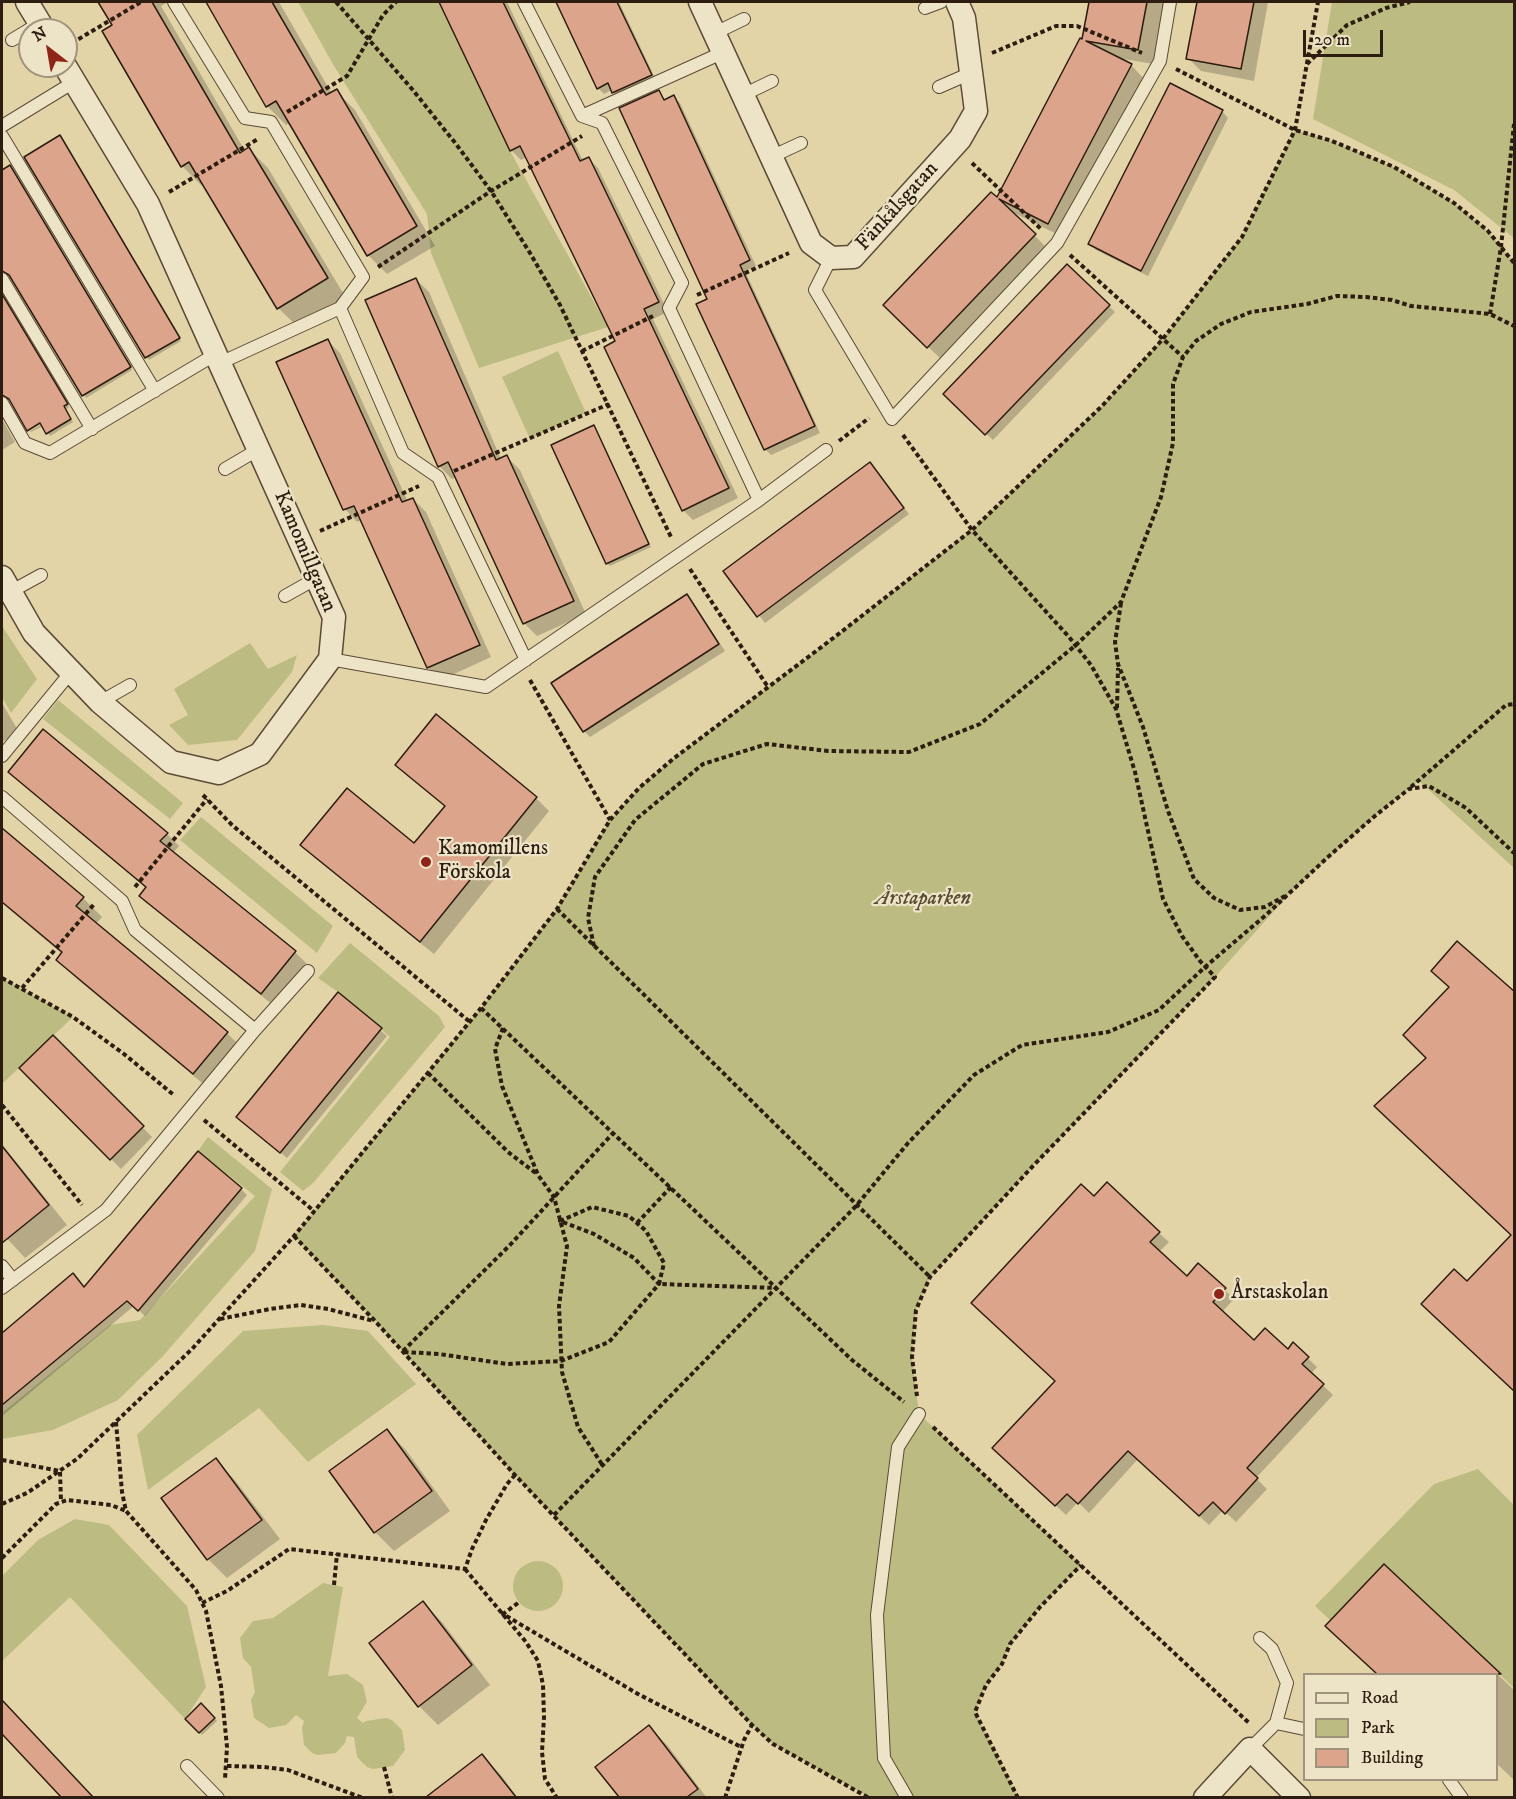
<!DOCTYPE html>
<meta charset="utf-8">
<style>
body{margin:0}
#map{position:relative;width:1516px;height:1799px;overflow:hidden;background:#e3d4a8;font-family:"IM FELL DW Pica",serif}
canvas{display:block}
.frame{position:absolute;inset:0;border:3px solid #2d1c10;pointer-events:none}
.legend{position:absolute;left:1303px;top:1673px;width:195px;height:108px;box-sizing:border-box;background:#ede3c6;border:2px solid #a0937d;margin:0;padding:8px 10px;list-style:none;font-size:18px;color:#2d1c10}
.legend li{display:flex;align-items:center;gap:12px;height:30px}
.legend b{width:30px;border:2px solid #a0937d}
.north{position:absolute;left:18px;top:18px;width:60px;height:60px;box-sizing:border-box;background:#ede3c6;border:2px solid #a0937d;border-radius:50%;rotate:329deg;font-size:16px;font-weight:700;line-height:24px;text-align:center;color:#2d1c10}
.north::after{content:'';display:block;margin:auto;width:21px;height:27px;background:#8f2418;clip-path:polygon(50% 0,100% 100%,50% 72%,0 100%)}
.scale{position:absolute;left:1303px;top:30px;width:80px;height:27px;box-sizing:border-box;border:3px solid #2d1c10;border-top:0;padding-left:8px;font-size:18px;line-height:21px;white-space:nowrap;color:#2d1c10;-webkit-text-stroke:4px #ede3c6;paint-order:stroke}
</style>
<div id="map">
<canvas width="1516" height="1799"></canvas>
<div class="frame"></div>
<ul class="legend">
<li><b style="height:8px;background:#ede3c6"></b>Road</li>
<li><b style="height:16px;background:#bbbb82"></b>Park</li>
<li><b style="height:16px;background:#dca48b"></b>Building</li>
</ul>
<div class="north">N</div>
<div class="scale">20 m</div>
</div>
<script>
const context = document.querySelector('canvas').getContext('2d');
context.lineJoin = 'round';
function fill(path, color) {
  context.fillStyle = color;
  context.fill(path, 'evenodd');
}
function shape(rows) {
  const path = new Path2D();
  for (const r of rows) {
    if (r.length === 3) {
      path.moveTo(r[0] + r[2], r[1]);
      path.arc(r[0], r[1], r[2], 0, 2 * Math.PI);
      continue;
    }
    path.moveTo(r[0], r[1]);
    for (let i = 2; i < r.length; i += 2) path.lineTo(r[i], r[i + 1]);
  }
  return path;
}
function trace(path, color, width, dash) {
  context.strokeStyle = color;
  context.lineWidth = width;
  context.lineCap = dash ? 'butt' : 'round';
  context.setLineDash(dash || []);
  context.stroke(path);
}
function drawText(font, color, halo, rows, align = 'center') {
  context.font = font + ' "IM FELL DW Pica",serif';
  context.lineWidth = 4.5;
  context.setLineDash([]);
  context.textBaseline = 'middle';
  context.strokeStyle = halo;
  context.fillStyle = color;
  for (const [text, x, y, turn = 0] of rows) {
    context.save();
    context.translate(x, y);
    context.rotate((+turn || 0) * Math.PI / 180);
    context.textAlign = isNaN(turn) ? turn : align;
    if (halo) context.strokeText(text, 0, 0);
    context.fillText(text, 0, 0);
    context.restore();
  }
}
fill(shape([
 [298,2,439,2,510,151,608,327,479,368,431,253,427,214,334,66],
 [1332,2,1514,2,1514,238,1454,190,1313,119],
 [1295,130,1332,141,1394,167,1454,203,1488,231,1514,263,1514,868,1419,781,1376,815,1291,892,1215,977,1032,1167,930,1277,916,1310,912,1357,919,1414,1081,1565,1040,1607,1010,1644,1002,1664,986,1685,975,1712,1018,1797,869,1797,773,1744,752,1725,515,1475,375,1321,294,1236,481,1008,557,909,610,820,639,788,673,759,836,636,972,530,1102,406,1162,340,1242,237],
 [558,351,586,413,530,439,502,377],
 [2,626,37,679,11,713,2,697],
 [250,643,268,669,297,655,292,672,237,740,188,745,169,725,188,715,174,689],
 [58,700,183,803,170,819,43,719],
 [201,817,333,926,317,953,180,840],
 [350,943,439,1016,445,1027,313,1183,303,1191,280,1172,390,1037,338,992,318,978],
 [2,978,73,1017,2,1084],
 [208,1137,272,1189,255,1251,163,1356,118,1400,53,1430,2,1439,2,1413,110,1325,140,1320,255,1196,198,1151],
 [323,1325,368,1331,416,1384,308,1462,259,1408,148,1490,137,1435,243,1331],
 [1478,1469,1514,1505,1514,1688,1384,1564,1330,1620,1315,1606,1434,1484],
 [75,1519,109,1525,187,1606,206,1687,185,1719,70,1597,2,1661,2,1576,38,1540],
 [538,1586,25],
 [323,1583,343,1587,328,1676,347,1674,363,1685,367,1702,357,1718,363,1723,366,1721,386,1718,392,1720,402,1730,405,1750,393,1766,373,1769,367,1767,357,1757,354,1737,347,1736,345,1743,336,1753,318,1755,312,1753,304,1745,302,1728,304,1721,296,1715,286,1725,269,1728,254,1718,251,1700,255,1692,251,1667,243,1658,240,1638,253,1621,273,1618]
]), '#bbbb82');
fill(shape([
 [100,2,168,2,161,6,245,151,249,149,268,168,346,298,298,327,278,308,204,183,201,185,182,166,114,26],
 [207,2,279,2,332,94,336,91,355,110,435,246,387,274,368,255,291,122,286,125,267,106],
 [440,2,507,2,583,161,588,158,598,168,668,312,653,319,738,498,693,520,683,510,617,342,527,157,521,160,511,150],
 [557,2,619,2,657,82,620,99,612,90,604,94,598,88],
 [1091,2,1164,2,1153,64,1118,58,1131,65,1145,80,1063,237,1010,211,1049,250,943,361,900,320,997,199,1083,41],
 [1199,2,1268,2,1254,81,1201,71,1188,58],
 [659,92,666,101,674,97,680,103,756,266,745,271,820,433,771,455,765,449,709,300],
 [1222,111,1228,118,1148,276,1096,250,1090,244],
 [62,139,181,341,149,360,26,157],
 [10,167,132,370,86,398,12,276,6,273,2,274,2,172],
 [1067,266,1115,312,993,440,945,394],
 [416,279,429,292,501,459,507,457,520,470,586,614,537,636,524,623,457,477,452,479,439,466],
 [2,295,69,407,65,410,73,422,50,436,43,426,31,432,30,431,47,421,6,397,2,398],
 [328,341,340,353,408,502,413,499,426,512,491,657,441,680,428,667,362,520,357,522,345,509],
 [2,419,15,442,2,450],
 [594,427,651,547,610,566,607,563],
 [870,464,909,514,765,623,725,571],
 [687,596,693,603,725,651,590,737,584,731],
 [2,703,19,732,2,742],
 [436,716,536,798,549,811,434,954,315,858,302,845,415,845,446,807,397,765],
 [10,772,167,834,179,846,173,853,295,952,307,964,274,1006,154,908,141,896,147,889],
 [2,830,83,898,102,917,96,924,227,1033,246,1052,213,1092,77,979,58,960,62,954,2,903],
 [338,994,387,1036,287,1158,244,1123],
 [53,1037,152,1137,121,1169,21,1068],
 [2,1144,67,1225,25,1258,2,1233],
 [241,1189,247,1195,145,1316,134,1306,2,1416,2,1335,73,1275,84,1288],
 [1094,1198,1159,1233,1169,1242,1159,1252,1187,1278,1199,1265,1234,1299,1222,1312,1254,1342,1288,1351,1293,1344,1317,1367,1311,1374,1333,1395,1256,1478,1267,1489,1236,1522,1223,1510,1209,1525,1138,1459,1089,1513,1078,1502,1066,1515,1004,1457,1056,1381],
 [387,1431,406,1450,450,1511,394,1551,375,1532,331,1472],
 [215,1460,234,1479,280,1539,227,1578,208,1559],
 [1384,1566,1514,1690,1514,1780,1496,1763,1496,1674,1378,1674,1340,1638],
 [423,1603,442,1622,490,1685,438,1725,419,1706,371,1643],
 [2,1702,92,1798,63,1798,2,1732],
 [201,1705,217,1721,202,1735,187,1719],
 [649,1727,668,1746,707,1798,620,1798,597,1767],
 [482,1756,501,1775,518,1798,431,1798]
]), '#0003');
const building = shape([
 [98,2,152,2,240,153,249,147,328,278,277,309,189,162,181,167,102,31,112,25,98,2],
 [206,2,272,2,326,95,337,89,417,226,367,256,276,101,266,107,206,2],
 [439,2,503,2,580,161,589,157,659,302,644,309,729,488,682,511,604,347,615,341,520,146,510,151,439,2],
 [556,2,617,2,652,75,612,93,608,83,597,89,556,2],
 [1089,2,1147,2,1138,50,1086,41,1132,64,1048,224,999,199,1036,234,927,348,883,305,991,192,997,197,1080,38,1082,39,1089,2],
 [1197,2,1254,2,1241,69,1186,59,1197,2],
 [1170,83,1223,110,1141,271,1088,244,1170,83],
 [659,90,664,100,674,95,750,260,740,265,815,426,764,450,696,304,707,299,619,108,659,90],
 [60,135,180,338,145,358,24,157,60,135],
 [10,165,131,367,82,396,9,275,2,271,2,170,10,165],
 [1067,264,1110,305,985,435,943,394,1067,264],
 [416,278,496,460,507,455,574,601,523,624,448,462,438,467,365,300,416,278],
 [2,294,68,404,64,406,71,419,46,434,40,423,27,431,9,399,2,395,2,294],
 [328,339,402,502,413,498,480,645,427,668,354,506,343,510,276,362,328,339],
 [594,425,649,544,606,564,551,445,594,425],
 [870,462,904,508,757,617,723,571,870,462],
 [687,594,719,644,583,732,551,683,687,594],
 [436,714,537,797,420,942,300,845,347,788,414,843,445,806,395,765,436,714],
 [43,729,168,833,160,841,296,951,261,994,139,896,146,887,8,772,43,729],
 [2,828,84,897,76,906,228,1032,193,1074,56,960,62,952,2,902,2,828],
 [1457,941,1515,992,1515,1392,1421,1304,1454,1269,1467,1281,1511,1235,1374,1106,1426,1058,1403,1035,1449,987,1431,971,1457,941],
 [338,992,382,1028,280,1153,236,1117,338,992],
 [53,1035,144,1126,110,1160,19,1068,53,1035],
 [2,1146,49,1205,2,1243,2,1146],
 [198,1151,242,1188,138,1311,127,1301,2,1405,2,1333,73,1273,84,1287,198,1151],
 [1107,1182,1160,1232,1150,1242,1187,1276,1198,1263,1226,1288,1213,1302,1254,1340,1265,1328,1288,1349,1293,1342,1309,1357,1302,1364,1324,1384,1247,1468,1258,1478,1225,1514,1213,1502,1199,1516,1128,1451,1078,1504,1067,1494,1055,1506,992,1448,1055,1381,971,1303,1081,1184,1094,1196,1107,1182],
 [387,1429,432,1491,374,1533,329,1471,387,1429],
 [216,1458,262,1520,207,1560,161,1498,216,1458],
 [1384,1564,1501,1674,1377,1674,1325,1626,1384,1564],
 [423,1601,472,1665,418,1707,369,1643,423,1601],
 [2,1700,93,1797,61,1797,2,1734,2,1700],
 [201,1703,215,1718,199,1733,185,1719,201,1703],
 [649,1725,698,1789,687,1797,619,1797,595,1767,649,1725],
 [482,1754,516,1797,426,1797,482,1754]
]);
fill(building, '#dca48b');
trace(building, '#2d1c10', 1.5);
const service = shape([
 [174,2,245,118,271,122,363,277,340,308,403,453,438,477,526,660],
 [524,2,582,116,602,123,682,283,669,308,759,500],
 [925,8,941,2],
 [715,33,744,19],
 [12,40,40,23],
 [939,87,971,73],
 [743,95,772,81],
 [582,116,724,52],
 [2,126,74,82],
 [2,136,155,391],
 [771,157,801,143],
 [831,258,815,290,892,419,1057,243,1160,61,1170,2],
 [2,279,92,429],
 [220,363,340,308],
 [2,403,25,443,50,453,216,354],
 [225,469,259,449],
 [10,592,41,575],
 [285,596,317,578],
 [330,659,486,687,759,500,826,450],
 [100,702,130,685],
 [2,756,71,672],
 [2,797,122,901,135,930,255,1030],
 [2,1266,13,1280],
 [2,1288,106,1210,255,1030,308,971],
 [1276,1723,1304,1729],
 [1250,1749,1276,1723,1287,1683,1272,1649,1260,1638],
 [187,1766,218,1798],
 [1449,1780,1462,1798],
 [907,1798,884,1758,877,1615,898,1447,919,1414]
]);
const minor = shape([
 [27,2,44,30],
 [700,2,811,243,831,258,853,257,960,139,976,111,964,18,957,2],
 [2,577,34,633,100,702,171,762,219,773,260,754,330,659,334,617,148,204,65,66],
 [1205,1798,1250,1749,1299,1798]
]);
trace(service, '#5a4a36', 14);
trace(minor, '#5a4a36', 25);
trace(shape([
 [336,2,412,89,456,144,491,191,530,253,560,305,671,537],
 [72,43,141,2],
 [992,53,1056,26,1077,26,1142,53],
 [1307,64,1347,25,1386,8,1410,2],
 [1176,69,1295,130,1332,141,1394,167,1454,203,1488,231,1514,263],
 [287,112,347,76,383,15,396,2],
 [972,163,1042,230],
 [169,192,258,139],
 [1070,255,1183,357],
 [378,267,491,191,582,136],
 [697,295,789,253],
 [1490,314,1501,247,1514,124],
 [582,351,653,316],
 [903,435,972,530,1069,637,1091,665,1116,709,1135,772,1163,899,1182,936,1200,961,1215,977,1032,1167,930,1277,916,1310,912,1357,917,1396],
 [839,441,869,418],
 [454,471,609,404],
 [320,531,419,486],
 [690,569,768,687],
 [1121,603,1115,642,1118,664,1143,727,1168,811,1194,879,1214,898,1240,910,1265,907,1285,896],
 [530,680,610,820],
 [1117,708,1118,668],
 [1411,787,1506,705,1514,704],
 [203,795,232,825,470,1022],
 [135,887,207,799],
 [557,909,930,1277],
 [594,946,588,918,595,877,635,820,703,764,767,744,828,751,909,752,980,724,1076,645,1121,602,1161,497,1173,443,1173,384,1183,357,1196,341,1221,324,1251,312,1307,304,1337,296,1366,297,1392,300,1411,306,1490,314,1514,326],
 [2,978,73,1017,124,1054,175,1096],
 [22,988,95,903],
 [481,1008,852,1360,904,1402],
 [503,1028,495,1049,502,1086,538,1175,554,1197,567,1246,559,1306,562,1372,578,1427,603,1466],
 [428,1073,508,1152,537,1174],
 [2,1105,82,1205],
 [204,1120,314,1211],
 [637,1223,671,1187],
 [294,1236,375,1321,515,1475,752,1725,773,1744,869,1798],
 [220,1319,270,1309,301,1305,328,1309,374,1321],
 [403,1351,510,1245,614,1132],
 [404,1352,439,1354,507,1364,561,1361,609,1342,659,1284,634,1258,594,1234,560,1221,592,1207,629,1216,646,1231,664,1263,659,1284,776,1288],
 [116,1422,122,1492,126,1511,196,1590,206,1611,221,1686,227,1747,225,1779],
 [933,1427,1249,1723],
 [2,1460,60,1471,61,1502],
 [2,1504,27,1493,77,1459,192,1349,294,1236,481,1008,557,909,610,820,639,788,673,759,836,636,972,530,1102,406,1162,340,1242,237,1295,130,1318,2],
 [554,1515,856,1206,908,1143,974,1075,1022,1045,1108,1032,1159,1010,1205,967,1266,915,1328,857,1376,815,1409,789,1429,786,1466,808,1514,853],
 [2,1558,56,1504,67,1500,111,1505,126,1511],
 [465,1569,526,1642,538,1661,543,1685,544,1717,542,1752,545,1779,557,1798],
 [334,1585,337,1554],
 [202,1603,227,1591,289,1549,465,1569,472,1549,486,1520,507,1484,515,1475],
 [518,1603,503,1614,638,1694,741,1747],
 [227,1766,264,1767,288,1770,363,1798],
 [384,1767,392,1798],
 [725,1798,744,1740,752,1725],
 [1018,1798,975,1712,986,1685,1002,1664,1010,1644,1040,1607,1081,1565]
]), '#2d1c10', 4, [4.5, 3]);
trace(service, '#ede3c6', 12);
trace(minor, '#ede3c6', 22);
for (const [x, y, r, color] of [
 [426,862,6,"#8f2418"],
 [1219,1294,6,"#8f2418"]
]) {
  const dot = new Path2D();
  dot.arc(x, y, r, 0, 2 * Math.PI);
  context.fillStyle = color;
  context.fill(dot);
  trace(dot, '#ede3c6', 2);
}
drawText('21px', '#2d1c10', '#ede3c6', [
 ["Fänkålsgatan",898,207,-48],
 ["Kamomillgatan",304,552,67]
]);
drawText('21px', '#2d1c10', '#ede3c6', [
 ["Kamomillens",438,850],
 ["Förskola",438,874],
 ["Årstaskolan",1231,1294]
], 'left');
drawText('italic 21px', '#584c32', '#ede3c6', [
 ["Årstaparken",923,900]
]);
</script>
